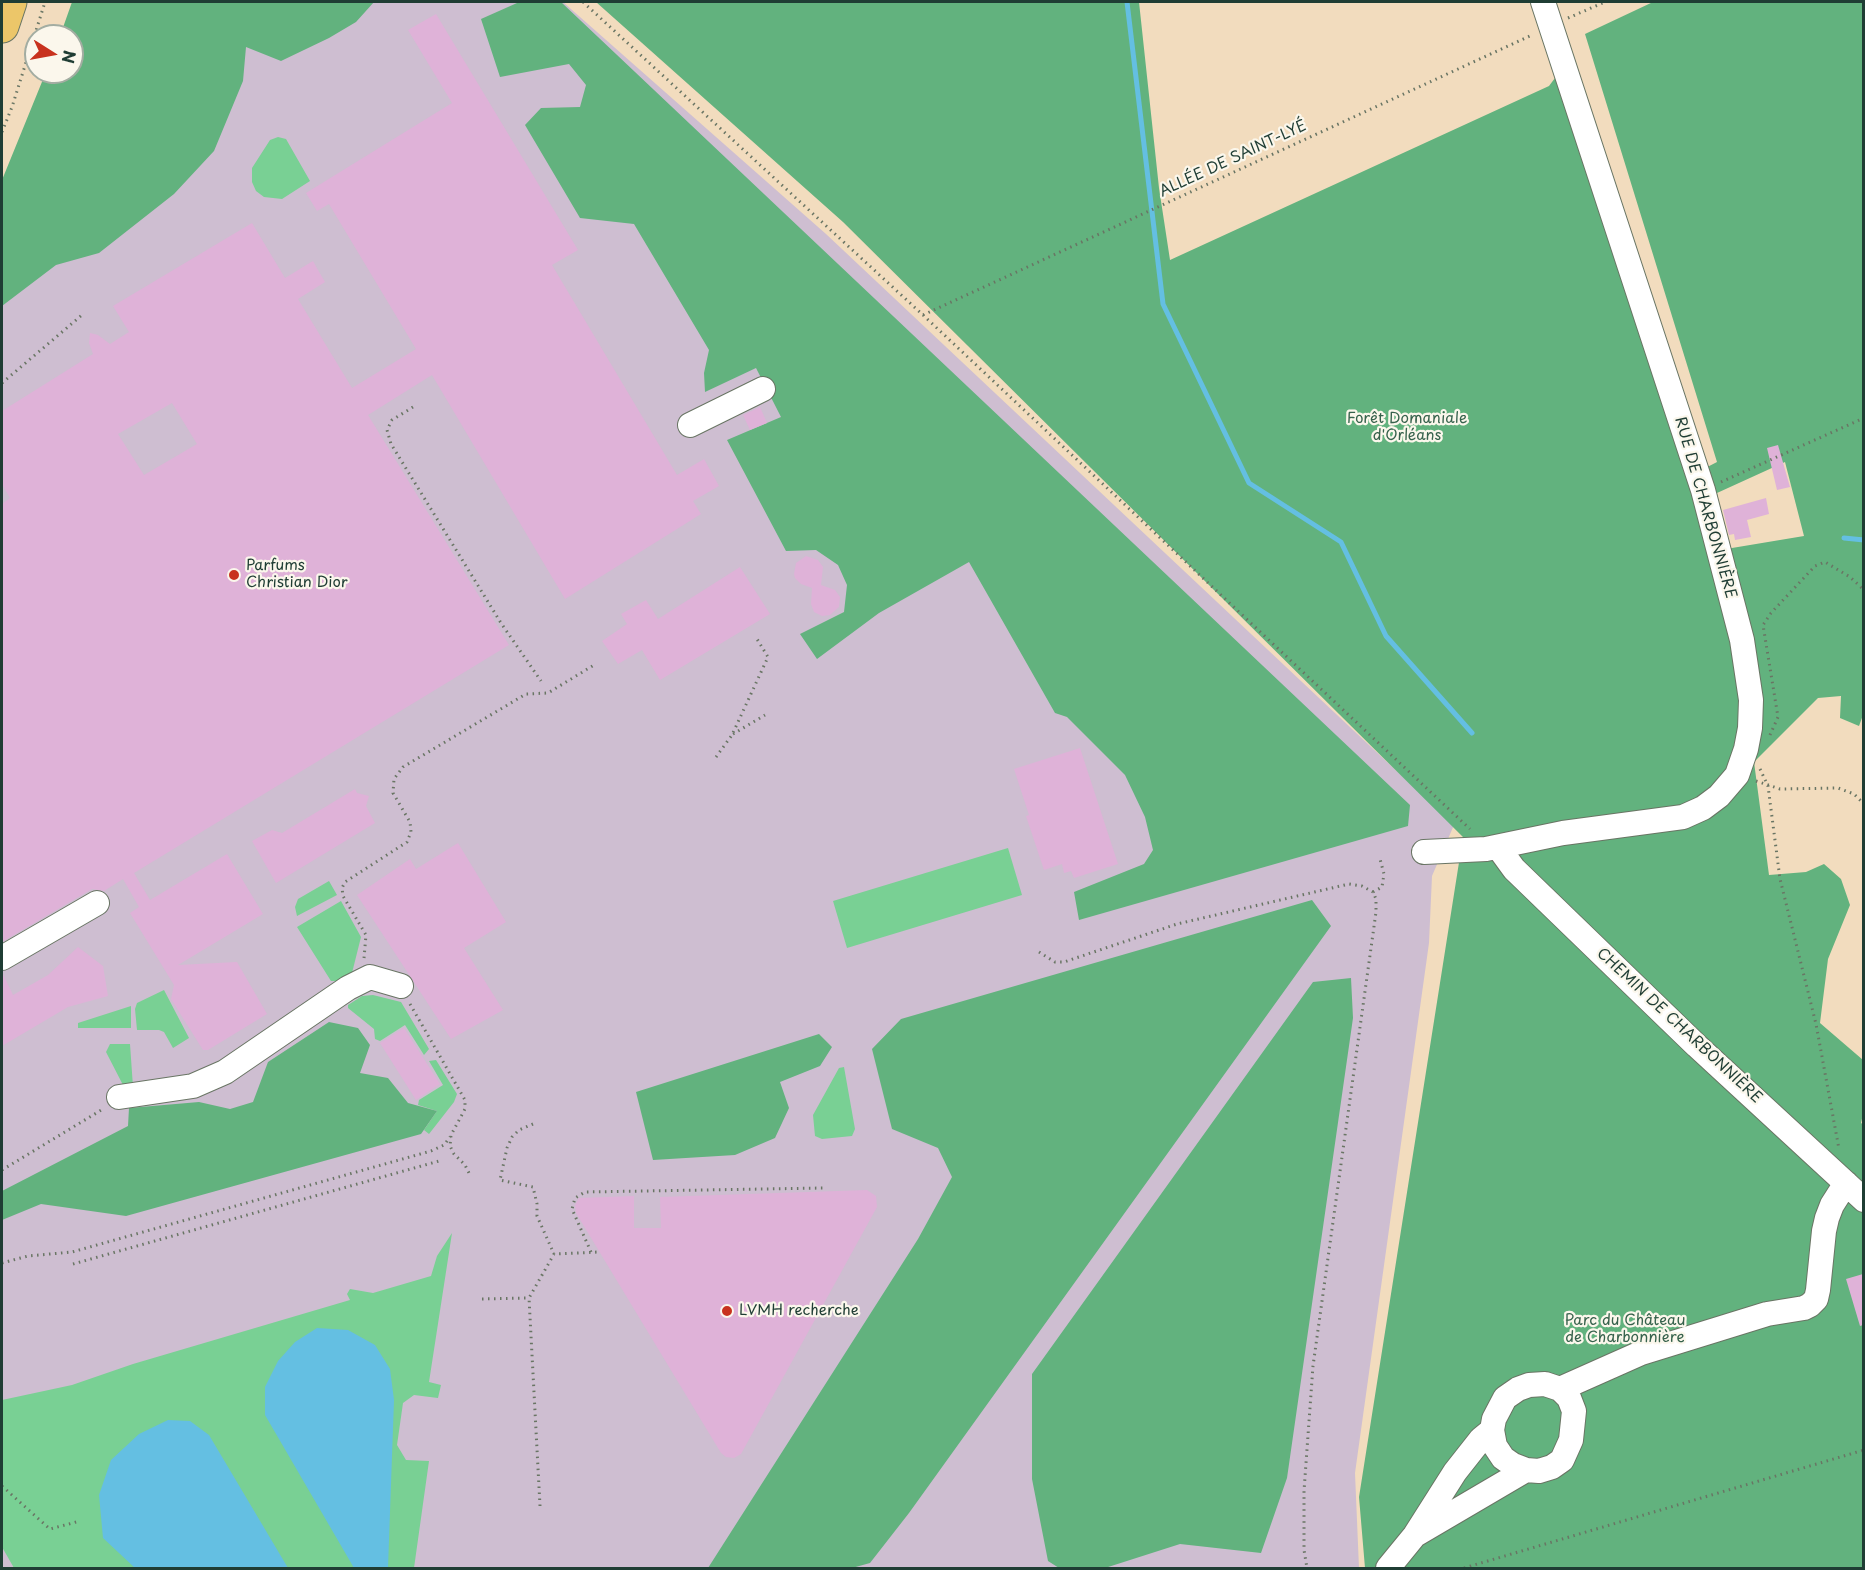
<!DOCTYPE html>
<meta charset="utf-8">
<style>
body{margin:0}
#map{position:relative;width:1865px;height:1570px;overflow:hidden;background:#f2dcbe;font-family:"Playpen Sans",sans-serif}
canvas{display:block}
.frame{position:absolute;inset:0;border:3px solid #1f3d34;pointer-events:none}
.north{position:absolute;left:24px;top:24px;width:60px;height:60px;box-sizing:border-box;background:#fbf7ec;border:2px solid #a3ada2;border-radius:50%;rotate:101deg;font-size:16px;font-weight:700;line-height:24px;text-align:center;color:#1f3d34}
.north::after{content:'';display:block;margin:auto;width:21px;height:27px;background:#c8321e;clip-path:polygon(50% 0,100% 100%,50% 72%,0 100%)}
</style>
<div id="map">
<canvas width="1865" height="1570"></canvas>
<div class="frame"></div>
<div class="north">N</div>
</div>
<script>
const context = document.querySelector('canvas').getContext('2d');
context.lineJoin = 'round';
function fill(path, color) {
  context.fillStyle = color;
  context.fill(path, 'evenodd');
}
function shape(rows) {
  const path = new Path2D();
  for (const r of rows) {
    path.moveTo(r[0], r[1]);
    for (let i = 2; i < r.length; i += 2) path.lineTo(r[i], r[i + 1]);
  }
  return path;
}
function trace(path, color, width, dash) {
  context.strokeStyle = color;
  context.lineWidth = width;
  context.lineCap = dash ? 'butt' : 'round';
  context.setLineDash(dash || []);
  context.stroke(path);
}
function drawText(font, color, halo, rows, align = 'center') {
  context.font = font + ' "Playpen Sans",sans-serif';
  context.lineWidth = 4.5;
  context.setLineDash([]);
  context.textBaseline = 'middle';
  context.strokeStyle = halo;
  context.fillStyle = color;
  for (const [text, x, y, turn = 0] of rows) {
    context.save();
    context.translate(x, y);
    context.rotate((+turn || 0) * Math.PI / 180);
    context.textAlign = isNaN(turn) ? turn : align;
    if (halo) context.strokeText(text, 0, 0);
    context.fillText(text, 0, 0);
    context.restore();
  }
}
fill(shape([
 [262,2,563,2,826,234,1454,825,1432,876,1429,943,1355,1473,1359,1568,2,1568,2,261]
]), '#cebed1');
fill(shape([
 [278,137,286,139,310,181,282,199,264,197,256,191,252,182,252,168,270,140],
 [1008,848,1022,895,847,948,833,901],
 [329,881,337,895,297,916,295,907,298,899],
 [341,901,361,937,352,973,336,981,331,981,297,927],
 [164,990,189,1038,173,1048,164,1032,159,1030,137,1030,135,1009,137,1003],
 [373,995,401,1002,429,1049,424,1055,405,1025,380,1041,375,1039,374,1029,348,1008,348,1005,362,996],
 [131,1006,131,1028,78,1028,78,1023],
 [110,1044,130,1044,133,1087,123,1085,106,1052],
 [436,1060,457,1094,454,1102,429,1134,424,1130,437,1111,418,1105,419,1100,443,1085,429,1061],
 [844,1067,855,1129,852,1136,822,1139,815,1136,813,1115,839,1068],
 [452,1233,429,1382,441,1385,438,1398,414,1395,403,1403,397,1445,406,1460,429,1461,414,1568,14,1568,2,1547,2,1400,72,1385,133,1364,350,1300,347,1294,350,1289,373,1293,431,1276,437,1256]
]), '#79d094');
fill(shape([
 [72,2,374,2,356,22,329,38,281,61,246,47,243,81,214,151,174,194,99,253,56,265,2,306,2,180,46,72,72,72,72,36,60,36],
 [515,2,561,2,1410,805,1408,826,1079,920,1074,892,1144,864,1153,850,1145,817,1125,775,1067,717,1055,713,969,562,879,613,817,659,800,634,844,612,847,585,838,565,816,550,786,551,727,440,781,417,756,368,705,392,704,373,709,350,634,224,580,218,525,125,541,108,580,107,586,85,569,64,500,77,481,19,517,3],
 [596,2,1139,2,1159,188,1170,260,1549,86,1555,78,1688,477,1717,462,1585,34,1653,2,1863,2,1863,715,1859,726,1840,718,1841,696,1818,698,1754,762,1769,875,1806,872,1824,864,1841,879,1850,905,1828,959,1820,1023,1863,1060,1864,1110,1861,1123,1864,1125,1863,1568,1365,1568,1359,1497,1463,837,843,222],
 [1785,462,1804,536,1726,549,1717,493],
 [1312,900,1331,926,909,1513,870,1563,852,1568,708,1568,918,1239,952,1177,938,1148,892,1129,872,1049,901,1019],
 [1351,978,1353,1018,1287,1478,1261,1553,1180,1544,1105,1568,1059,1568,1048,1561,1032,1479,1032,1374,1313,982],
 [329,1022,358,1028,370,1045,360,1073,388,1078,408,1103,437,1111,421,1134,126,1216,41,1204,2,1220,2,1191,128,1126,129,1108,199,1102,230,1109,253,1102,268,1062],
 [819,1034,832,1047,820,1066,780,1082,789,1108,775,1138,735,1155,653,1160,636,1092]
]), '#62b27e');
fill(shape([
 [317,1328,348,1330,375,1345,390,1369,394,1400,388,1568,354,1568,265,1415,265,1387,278,1361,295,1342],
 [168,1420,190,1421,209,1435,288,1568,135,1568,103,1538,99,1495,111,1460,139,1434]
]), '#64bfe2');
trace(shape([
 [1127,2,1163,304,1249,483,1341,542,1386,636,1472,733],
 [1844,538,1864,540]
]), '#64bfe2', 5);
fill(shape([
 [436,14,578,250,552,265,677,475,704,459,719,486,693,501,701,514,565,599,432,375,368,415,509,645,134,873,150,900,227,854,263,914,178,965,237,962,267,1014,208,1050,203,1050,171,999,174,985,130,913,139,907,123,879,104,891,92,889,2,942,2,504,10,498,2,484,2,411,93,354,89,343,90,333,98,335,110,344,129,332,113,306,252,223,285,278,313,261,318,270,325,282,298,299,352,388,416,349,329,204,317,211,306,193,452,103,408,30],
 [172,403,197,444,144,475,118,434],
 [760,407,767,423,750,430,743,415],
 [1778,445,1790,487,1777,490,1767,448],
 [1766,498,1769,514,1747,520,1751,537,1735,540,1734,534,1729,535,1723,510],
 [806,556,818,560,823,567,821,585,835,590,840,597,839,607,830,615,822,616,814,612,811,604,812,588,801,584,795,578,794,574,796,563],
 [740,567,770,614,660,680,642,650,618,664,602,641,627,624,621,614,646,600,658,619],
 [1080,748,1118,864,1074,878,1071,871,1064,873,1062,864,1044,870,1026,816,1029,815,1014,769],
 [355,789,357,793,369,796,366,806,375,823,276,883,252,841,272,830,282,833],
 [458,843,506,922,464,948,503,1010,451,1039,357,895,410,859,416,869],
 [78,947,103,966,108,996,68,1007,2,1046,2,972,13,995,48,975],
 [404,1028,440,1084,416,1100,380,1043],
 [867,1190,876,1196,877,1207,741,1454,734,1458,726,1457,721,1453,576,1213,575,1205,579,1198,634,1196,634,1228,661,1228,660,1197],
 [1863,1274,1863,1325,1860,1326,1846,1279]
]), '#dfb2d8');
const minor = shape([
 [690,425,763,389],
 [1498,847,1514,869,1697,1046,1864,1200],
 [1424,852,1486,849,1563,833,1683,817,1703,808,1719,796,1737,775,1746,749,1750,728,1751,700,1742,640,1703,490,1543,2],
 [2,958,97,903],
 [119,1097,193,1086,225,1072,348,988,370,977,401,986],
 [1545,1384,1560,1389,1569,1398,1574,1411,1571,1440,1562,1460,1552,1467,1539,1471,1526,1470,1513,1465,1503,1458,1495,1446,1492,1430,1494,1419,1505,1398,1518,1389,1529,1385,1545,1384],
 [1560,1389,1641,1353,1767,1314,1804,1308,1810,1305,1816,1299,1818,1290,1824,1231,1827,1218,1832,1205,1846,1183],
 [1417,1534,1526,1470],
 [1388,1568,1415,1535,1455,1472,1481,1439,1492,1430]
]);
const highway = shape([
 [2,26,10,2]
]);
trace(minor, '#697564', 26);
trace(highway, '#697564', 35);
trace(shape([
 [583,2,923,315,1470,829],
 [1568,18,1605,2],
 [2,132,12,107,45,2],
 [923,315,1532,35],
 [2,383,82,315],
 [413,407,392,420,387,430,391,444,501,623,541,681],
 [1721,482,1864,418],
 [733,734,765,715],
 [1770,735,1778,717,1763,625,1771,613,1815,566,1825,562,1850,577,1864,590],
 [716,757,732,735,768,657,757,639],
 [1760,769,1768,786,1780,879,1816,1024,1839,1149],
 [1756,781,1780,789,1838,788,1854,794,1864,804],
 [1373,892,1382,887,1384,874,1380,859],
 [1039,952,1055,962,1064,962,1177,924,1349,884,1362,886,1373,892,1376,899,1376,912,1313,1366,1304,1491,1304,1550,1307,1568],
 [364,958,366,935,343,896,342,888,345,882,407,842,411,832,410,822,393,793,394,779,403,767,526,694,548,693,594,665],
 [410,1004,465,1100,465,1109,451,1135,450,1146,454,1154,465,1165,470,1175],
 [533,1124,519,1130,512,1137,507,1148,500,1180,533,1187,537,1204,537,1216,554,1254],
 [2,1170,103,1109],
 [591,1252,572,1209,575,1198,585,1192,823,1188],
 [2,1263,28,1256,72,1252,431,1151,444,1145,450,1137],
 [73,1264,439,1161],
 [482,1299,529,1298],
 [2,1486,50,1529,80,1521],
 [540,1506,529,1298,554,1254,599,1252],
 [1464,1568,1864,1450]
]), '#697564', 3, [1.5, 4.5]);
trace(minor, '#fff', 24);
trace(highway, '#ecc669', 33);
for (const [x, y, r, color] of [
 [234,575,6,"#c8321e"],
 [727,1311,6,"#c8321e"]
]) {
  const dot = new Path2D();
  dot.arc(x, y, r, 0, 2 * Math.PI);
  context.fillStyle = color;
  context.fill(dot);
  trace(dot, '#fbf7ec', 2);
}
drawText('15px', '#1f3d34', '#fbf7ec', [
 ["ALLÉE DE SAINT-LYÉ",1233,159,-25],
 ["RUE DE CHARBONNIÈRE",1705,508,74],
 ["CHEMIN DE CHARBONNIÈRE",1679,1026,43]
]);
drawText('15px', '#36624c', '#fbf7ec', [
 ["Forêt Domaniale",1407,419],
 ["d'Orléans",1407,436],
 ["Parc du Château",1625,1321],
 ["de Charbonnière",1625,1338]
]);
drawText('15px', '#1f3d34', '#fbf7ec', [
 ["Parfums",246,566],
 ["Christian Dior",246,583],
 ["LVMH recherche",739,1311]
], 'left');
</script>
